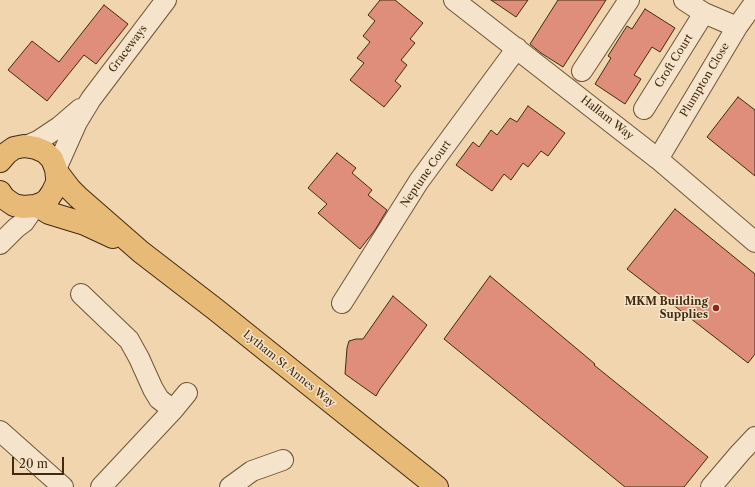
<!DOCTYPE html>
<style>
body{margin:0}
#map{position:relative;width:755px;height:487px;overflow:hidden;background:#f0d5af;font-family:"Libre Caslon Text",serif}
canvas{display:block}
.scale{position:absolute;left:12px;top:457px;width:52px;height:18px;box-sizing:border-box;border:2px solid #422a0e;border-top:0;padding-left:5px;font-size:12px;line-height:14px;white-space:nowrap;color:#422a0e;-webkit-text-stroke:3px #f5e4cb;paint-order:stroke}
</style>
<div id="map">
<canvas width="755" height="487"></canvas>
<div class="scale">20 m</div>
</div>
<script>
const context = document.querySelector('canvas').getContext('2d');
context.lineJoin = 'round';
function fill(path, color) {
  context.fillStyle = color;
  context.fill(path, 'evenodd');
}
function shape(rows) {
  const path = new Path2D();
  for (const r of rows) {
    path.moveTo(r[0], r[1]);
    for (let i = 2; i < r.length; i += 2) path.lineTo(r[i], r[i + 1]);
  }
  return path;
}
function trace(path, color, width, dash) {
  context.strokeStyle = color;
  context.lineWidth = width;
  context.lineCap = dash ? 'butt' : 'round';
  context.setLineDash(dash || []);
  context.stroke(path);
}
function drawText(font, color, halo, rows, align = 'center') {
  context.font = font + ' "Libre Caslon Text",serif';
  context.lineWidth = 3;
  context.setLineDash([]);
  context.textBaseline = 'middle';
  context.strokeStyle = halo;
  context.fillStyle = color;
  for (const [text, x, y, turn = 0] of rows) {
    context.save();
    context.translate(x, y);
    context.rotate((+turn || 0) * Math.PI / 180);
    context.textAlign = isNaN(turn) ? turn : align;
    if (halo) context.strokeText(text, 0, 0);
    context.fillText(text, 0, 0);
    context.restore();
  }
}
const building = shape([
 [380,0,395,0,423,23,410,39,415,43,401,60,407,65,395,81,401,86,384,107,350,80,364,63,357,58,370,42,363,36,375,21,368,15,380,0],
 [491,0,528,0,516,17,491,0],
 [558,0,606,0,563,67,541,53,530,44,558,0],
 [104,5,128,24,96,64,84,55,47,101,8,70,32,41,59,62,104,5],
 [645,9,675,28,660,52,652,47,634,75,641,79,625,104,595,84,611,58,608,56,627,26,632,29,645,9],
 [738,97,755,110,755,176,707,137,738,97],
 [528,106,565,133,548,156,541,151,528,167,523,163,511,180,504,174,492,191,456,165,473,142,479,147,491,130,497,135,510,118,517,122,528,106],
 [337,153,356,168,352,173,372,190,368,195,387,210,375,230,360,249,318,213,327,204,308,188,337,153],
 [675,209,755,274,755,354,748,363,627,269,675,209],
 [490,276,595,364,594,365,708,457,684,487,625,487,444,339,490,276],
 [393,296,427,325,380,389,376,396,345,374,347,348,349,341,356,339,363,339,393,296]
]);
fill(building, '#de8e7a');
trace(building, '#422a0e', 1);
const minor = shape([
 [454,0,658,159,755,242],
 [684,0,704,13,737,27],
 [582,71,629,0],
 [644,109,704,13],
 [26,146,38,141,59,127,80,109],
 [658,159,737,27,755,2],
 [56,169,77,122,91,99,166,0],
 [0,244,16,228,24,222,35,206],
 [81,294,129,340,139,358,153,389,159,399,173,410],
 [342,303,419,181,517,48],
 [0,431,63,487],
 [101,487,173,410,187,393],
 [230,487,252,471,283,460],
 [711,487,740,453,755,437]
]);
const major = shape([
 [0,161,7,153,14,148,24,146,36,148,45,152,52,159,56,169,57,178,57,183,52,193,48,199,43,203,35,206,23,207,14,205,4,198,0,192],
 [57,172,70,189,78,197,141,252,215,309,437,487],
 [37,206,49,213,85,224,113,237]
]);
trace(minor, '#6e5536', 22);
trace(major, '#422a0e', 24);
trace(minor, '#f5e4cb', 20);
trace(major, '#e8ba78', 22);
for (const [x, y, r, color] of [
 [716,308,4,"#8f2418"]
]) {
  const dot = new Path2D();
  dot.arc(x, y, r, 0, 2 * Math.PI);
  context.fillStyle = color;
  context.fill(dot);
  trace(dot, '#f5e4cb', 1.5);
}
drawText('11px', '#422a0e', '#f5e4cb', [
 ["Graceways",128,49,-53],
 ["Croft Court",674,61,-58],
 ["Plumpton Close",705,80,-59],
 ["Hallam Way",607,118,38],
 ["Neptune Court",426,174,-55],
 ["Lytham St Annes Way",289,369,39]
]);
drawText('bold 11px', '#422a0e', '#f5e4cb', [
 ["MKM Building",708,302],
 ["Supplies",708,315]
], 'right');
</script>
